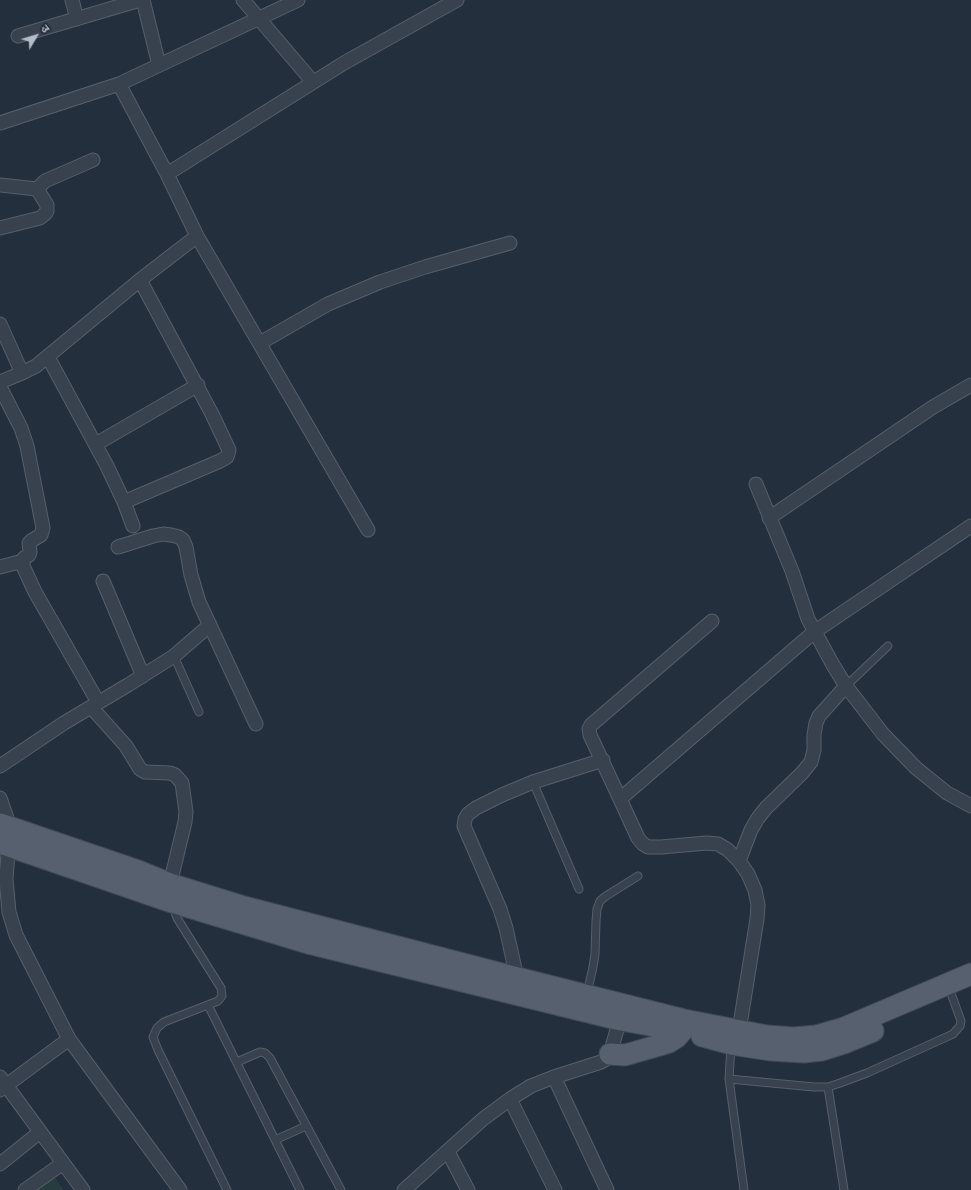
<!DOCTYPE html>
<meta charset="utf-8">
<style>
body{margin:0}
#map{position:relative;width:971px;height:1190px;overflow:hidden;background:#242f3e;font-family:"Exo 2","Noto Sans Devanagari",sans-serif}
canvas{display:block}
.north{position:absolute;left:16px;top:16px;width:40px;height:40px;-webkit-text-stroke:3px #1d2633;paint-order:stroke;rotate:52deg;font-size:11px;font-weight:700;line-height:16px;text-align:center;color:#b4bcc9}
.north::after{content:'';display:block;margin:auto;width:14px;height:18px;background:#b4bcc9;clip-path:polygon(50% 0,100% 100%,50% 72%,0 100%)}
</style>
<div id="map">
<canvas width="971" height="1190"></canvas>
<div class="north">उ</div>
</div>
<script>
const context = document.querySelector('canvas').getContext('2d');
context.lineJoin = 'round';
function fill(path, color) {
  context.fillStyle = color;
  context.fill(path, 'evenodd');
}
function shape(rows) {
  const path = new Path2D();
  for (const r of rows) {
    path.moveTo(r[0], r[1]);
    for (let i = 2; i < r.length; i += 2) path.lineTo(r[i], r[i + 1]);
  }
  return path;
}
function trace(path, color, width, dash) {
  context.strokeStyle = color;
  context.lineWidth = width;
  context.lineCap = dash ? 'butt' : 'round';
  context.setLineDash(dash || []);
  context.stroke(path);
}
fill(shape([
 [47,1167,64,1190,21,1190,18,1187]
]), '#263c3f');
const service = shape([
 [174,656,199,712],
 [846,686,888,646],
 [533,782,579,889],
 [173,906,177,918,221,988,222,996,218,1001,164,1022,157,1028,153,1037,158,1050,227,1190],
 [587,994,593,967,595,954,596,921,597,909,600,901,606,896,638,876],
 [208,1005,300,1190],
 [731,1046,729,1079,744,1190],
 [237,1062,260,1052,265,1053,270,1058,341,1190],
 [729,1079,814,1087,828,1087,840,1083,867,1073,953,1034,960,1026,961,1021,952,996],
 [828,1087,844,1190],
 [275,1140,306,1126]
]);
const minor = shape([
 [72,0,77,19],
 [143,0,159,65],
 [243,0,313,82],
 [18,36,140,0],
 [119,84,167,174,197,236,368,530],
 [0,123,119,84,298,0],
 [167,174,344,63,457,0],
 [0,185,37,189,47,205,47,211,45,214,40,218,0,228],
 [37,189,45,181,93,160],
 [0,324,22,373],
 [260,343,328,304,380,282,425,267,510,243],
 [48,357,107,466,124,502,133,526],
 [0,382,22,373,36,366,140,280,197,236],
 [0,387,21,428,27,446,43,528,41,535,31,541,29,543,30,552,29,555,24,558,23,561,23,566,35,592,98,702],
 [96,444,198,385],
 [756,484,792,571,808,619,833,665,846,686,883,734,916,768,947,793,971,806],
 [124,502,220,461,227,457,228,454,229,450,212,414,140,280],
 [769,518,933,407,971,385],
 [118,547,153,536,163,534,171,535,179,537,183,540,186,547,191,575,199,602,256,724],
 [0,567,23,561],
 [103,581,143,676],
 [712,621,591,725,589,729,590,735,620,799,638,838,643,844,648,847,661,847,707,843,718,844,728,850,739,861,748,874,755,890,758,905,757,919,739,1031],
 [91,707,126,746,140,769,145,772,170,773,175,775,182,783,186,812,185,822,170,884,171,891],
 [0,766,64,723,128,685,174,656,210,625],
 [0,798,10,827,6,879,9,912,16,935,69,1039,180,1190],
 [620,799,814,632,971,526],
 [739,861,751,830,758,818,766,808,802,773,811,762,814,750,814,735,816,723,819,716,846,686],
 [517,978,506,928,500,909,464,826,465,819,468,814,476,808,502,795,533,782,603,760],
 [0,1077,83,1190],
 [554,1077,607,1190],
 [0,1090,69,1039],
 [510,1099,555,1190],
 [448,1152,468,1190],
 [0,1164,40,1132],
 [25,1190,63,1163],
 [404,1190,483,1119,510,1099,531,1086,554,1077,601,1062,606,1059,610,1054,622,1012]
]);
const primary = shape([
 [0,824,138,871,170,884,244,907,517,978,684,1020,767,1036,794,1038,816,1036,844,1028,971,974],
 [0,843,172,902,308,943,621,1020,661,1027],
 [702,1036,731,1044,770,1050,804,1052,822,1050,844,1043,873,1031],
 [610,1054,625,1055,660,1045,669,1042,677,1037,682,1031,684,1020]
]);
trace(service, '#565f6c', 9);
trace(minor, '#565f6c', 15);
trace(primary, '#414a57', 23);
trace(service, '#38414e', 7);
trace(minor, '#38414e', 13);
trace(primary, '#56606e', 21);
</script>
